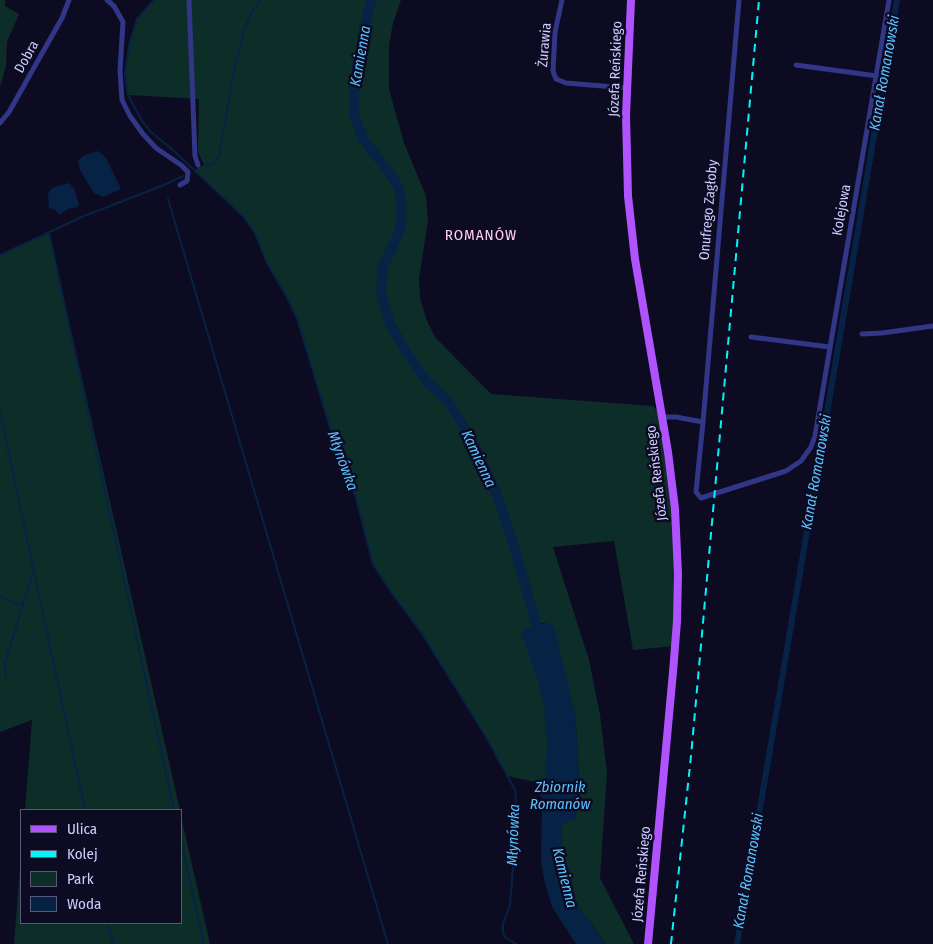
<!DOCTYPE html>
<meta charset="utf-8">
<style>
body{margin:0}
#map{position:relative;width:933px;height:944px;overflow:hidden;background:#0d0b22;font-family:"Fira Sans Condensed",sans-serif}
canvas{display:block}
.legend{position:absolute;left:20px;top:809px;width:162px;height:115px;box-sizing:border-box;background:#0d0b22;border:1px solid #5a587a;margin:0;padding:6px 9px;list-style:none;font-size:15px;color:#cdccff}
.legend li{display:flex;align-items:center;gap:10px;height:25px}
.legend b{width:25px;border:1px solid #5a587a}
</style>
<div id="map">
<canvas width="933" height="944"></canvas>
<ul class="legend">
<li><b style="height:6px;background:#af53ff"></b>Ulica</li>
<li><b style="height:6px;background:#00f6f7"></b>Kolej</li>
<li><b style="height:14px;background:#0d2d29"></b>Park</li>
<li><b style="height:14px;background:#062346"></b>Woda</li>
</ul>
</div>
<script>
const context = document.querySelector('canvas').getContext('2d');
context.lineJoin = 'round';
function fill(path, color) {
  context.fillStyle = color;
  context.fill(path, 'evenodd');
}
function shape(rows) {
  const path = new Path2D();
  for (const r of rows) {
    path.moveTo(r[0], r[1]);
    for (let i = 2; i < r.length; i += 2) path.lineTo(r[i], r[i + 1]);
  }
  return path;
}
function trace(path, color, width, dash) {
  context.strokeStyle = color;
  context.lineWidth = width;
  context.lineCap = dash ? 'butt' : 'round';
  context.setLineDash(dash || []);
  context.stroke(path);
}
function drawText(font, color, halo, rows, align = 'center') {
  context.font = font + ' "Fira Sans Condensed",sans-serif';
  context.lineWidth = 5;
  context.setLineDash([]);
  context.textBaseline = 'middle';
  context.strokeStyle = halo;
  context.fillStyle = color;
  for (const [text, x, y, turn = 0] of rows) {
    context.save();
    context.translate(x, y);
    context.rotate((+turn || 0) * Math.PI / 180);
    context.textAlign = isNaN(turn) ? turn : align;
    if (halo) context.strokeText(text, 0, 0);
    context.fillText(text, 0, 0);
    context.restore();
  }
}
fill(shape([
 [0,0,5,0,5,6,19,14,7,42,6,66,0,87],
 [154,0,401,0,393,23,389,45,389,89,404,143,426,196,428,221,419,279,420,298,427,321,435,337,491,394,653,406,662,417,675,509,675,646,633,650,614,541,553,547,589,660,600,715,607,773,600,878,634,944,606,944,577,904,567,882,561,848,562,823,575,819,579,776,577,740,575,713,546,623,536,623,558,694,561,788,508,776,488,740,423,635,392,593,373,564,356,498,332,434,297,318,287,297,267,263,255,233,243,216,195,172,197,168,204,165,198,152,199,99,128,95,125,75,129,45,137,19],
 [49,233,180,810,25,810,32,720,0,732,0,255],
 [181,816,210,944,14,944,21,854,21,923,181,923]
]), '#0d2d29');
fill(shape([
 [98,151,106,158,121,189,103,197,94,193,80,170,78,161,83,156],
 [69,183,74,188,79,204,77,207,68,209,59,215,56,210,49,208,48,193,52,188],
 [546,623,554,626,575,713,577,740,579,776,575,819,562,824,561,848,566,882,577,904,606,944,576,944,552,907,545,884,541,861,542,797,537,794,537,792,543,790,545,780,547,744,544,706,537,678,523,638,520,637,524,629]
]), '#062346');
trace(shape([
 [154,0,137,19,129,45,125,75,128,95,142,121,151,132,174,151,243,216,255,233,267,263,287,297,297,318,332,434,356,498,373,564,392,593,423,635,488,740,515,790,517,817,510,905,503,924,503,933,505,937,516,944],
 [204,165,212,165,219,157,233,75,244,30,253,10,261,0],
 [168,199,388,944],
 [49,233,174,810],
 [0,255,84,216,164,185,183,176],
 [0,412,85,810],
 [0,597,23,606],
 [6,677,5,663,33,572],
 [181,842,204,944],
 [108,923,113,944]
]), '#062346', 2);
trace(shape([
 [737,944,897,0]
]), '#062346', 6);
trace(shape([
 [371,0,354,83,354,114,363,139,389,172,399,188,402,207,400,230,383,267,381,293,390,324,405,350,427,382,448,401,475,445,499,500,514,546,540,637]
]), '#062346', 10);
trace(shape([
 [107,0,114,6,123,22,120,71,122,100,130,116,143,134,156,148,181,165,188,172,187,181,180,185],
 [189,0,195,156,198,165],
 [562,0,555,32,553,71,556,79,566,83,627,88],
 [796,65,877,76],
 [0,123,9,112,62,18,69,0],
 [862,334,882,333,933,326],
 [751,337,830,347],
 [662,417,676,417,703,422,696,492,701,498,786,471,801,461,811,447,815,436,889,0],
 [703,422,739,0]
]), '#313686', 5);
trace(shape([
 [631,0,626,115,628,196,635,259,668,452,675,509,678,574,677,621,673,672,648,944]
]), '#af53ff', 8);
trace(shape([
 [671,944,691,756,759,0]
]), '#00f6f7', 2, [8, 6]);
drawText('14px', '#cdccff', '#0d0b22', [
 ["Żurawia",545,45,-85],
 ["Dobra",27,57,-61],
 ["Józefa Reńskiego",616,69,-88],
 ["Onufrego Zagłoby",709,210,-85],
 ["Kolejowa",842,210,-80],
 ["Józefa Reńskiego",657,473,-97],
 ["Józefa Reńskiego",642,874,-85]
]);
drawText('italic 15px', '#5ac2ff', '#0d0b22', [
 ["Kamienna",361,56,-80],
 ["Kanał Romanowski",885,73,-80],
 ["Kamienna",478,459,65],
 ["Młynówka",342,461,70],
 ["Kanał Romanowski",817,472,-80],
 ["Zbiornik",560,788],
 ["Romanów",560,805],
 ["Młynówka",514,835,-88],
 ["Kanał Romanowski",749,871,-80],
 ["Kamienna",564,878,76]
]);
context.letterSpacing = '1px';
drawText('15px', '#ffcef2', '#0d0b22', [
 ["ROMANÓW",481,236]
]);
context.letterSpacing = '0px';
</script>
